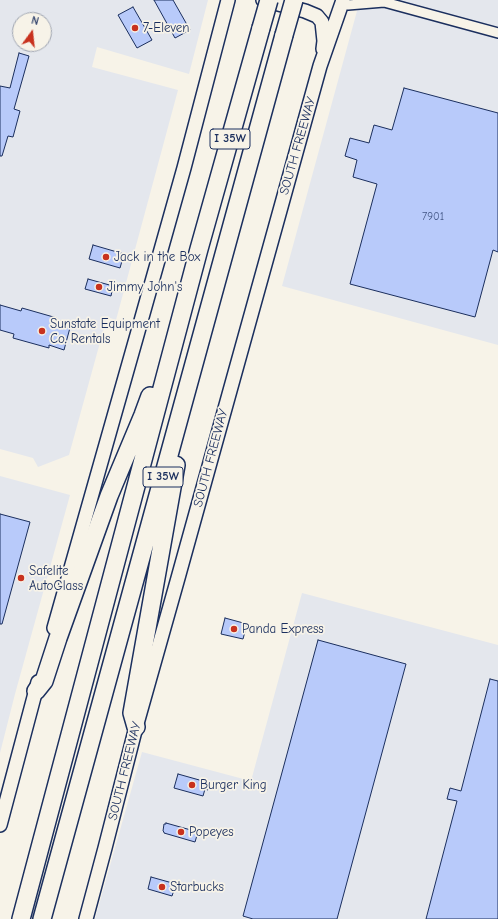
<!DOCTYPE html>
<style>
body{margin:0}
#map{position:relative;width:498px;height:919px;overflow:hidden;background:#f7f3e8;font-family:"Comic Neue",sans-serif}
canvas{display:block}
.north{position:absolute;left:12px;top:12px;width:40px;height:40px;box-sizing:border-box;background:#f7f3e8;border:1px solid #9fa5b1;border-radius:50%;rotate:15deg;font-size:11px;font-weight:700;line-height:16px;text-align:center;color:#1b2f5e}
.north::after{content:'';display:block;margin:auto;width:14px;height:18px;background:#c8321e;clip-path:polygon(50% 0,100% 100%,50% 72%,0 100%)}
</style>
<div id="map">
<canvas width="498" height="919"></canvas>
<div class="north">N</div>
</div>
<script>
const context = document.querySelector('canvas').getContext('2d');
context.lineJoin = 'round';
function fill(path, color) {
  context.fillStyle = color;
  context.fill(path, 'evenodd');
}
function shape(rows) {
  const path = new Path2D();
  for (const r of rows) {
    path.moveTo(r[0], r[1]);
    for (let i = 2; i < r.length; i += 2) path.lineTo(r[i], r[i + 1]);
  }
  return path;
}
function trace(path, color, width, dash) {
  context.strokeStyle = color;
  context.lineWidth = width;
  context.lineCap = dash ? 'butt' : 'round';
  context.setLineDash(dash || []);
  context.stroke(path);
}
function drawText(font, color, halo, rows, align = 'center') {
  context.font = font + ' "Comic Neue",sans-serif';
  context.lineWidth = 3.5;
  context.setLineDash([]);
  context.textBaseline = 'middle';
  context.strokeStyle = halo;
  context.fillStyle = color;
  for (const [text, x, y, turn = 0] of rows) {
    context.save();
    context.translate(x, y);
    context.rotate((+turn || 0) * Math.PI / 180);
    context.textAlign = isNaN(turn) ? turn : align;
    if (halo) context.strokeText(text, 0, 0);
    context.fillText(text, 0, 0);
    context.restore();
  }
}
fill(shape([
 [0,0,208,0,189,74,97,47,92,67,178,90,116,320,107,317,69,455,38,467,33,458,0,449],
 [20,20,44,20,44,44,20,44],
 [360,0,498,0,498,345,282,286],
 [0,476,70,495,15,694,0,753],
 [302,593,498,645,498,919,95,919,142,752,251,781]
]), '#e4e7ed');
const building = shape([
 [154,0,173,0,190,30,175,38,154,0],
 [133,7,152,40,137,48,118,15,133,7],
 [19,53,29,56,14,109,20,111,13,137,8,136,2,156,0,156,0,86,10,88,19,53],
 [404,88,498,113,498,252,493,250,475,317,350,284,377,184,353,177,357,160,345,156,350,138,369,143,374,125,392,130,404,88],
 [93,245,124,254,120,268,89,259,93,245],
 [88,279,113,286,111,296,85,289,88,279],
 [0,305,21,311,22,308,57,318,56,320,71,324,64,350,49,345,49,348,13,338,14,334,0,330,0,305],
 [0,514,30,522,2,624,0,624,0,514],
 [225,618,247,624,243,639,221,634,225,618],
 [318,640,406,664,337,919,253,919,243,916,318,640],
 [490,679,498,681,498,919,426,919,457,801,447,799,450,788,461,791,490,679],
 [178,774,210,783,208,790,205,789,203,796,174,788,178,774],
 [166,823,198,832,195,842,164,833,164,832,163,831,164,824,166,824,166,823],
 [151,877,176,884,172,896,148,889,151,877]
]);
fill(building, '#b8cafa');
trace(building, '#1b2f5e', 1);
const street = shape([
 [381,0,384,2,498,33],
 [342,3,348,5,384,2]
]);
const secondary = shape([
 [263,0,305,11,317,16,322,22,324,41,323,49],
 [54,628,137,335,184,168,228,0],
 [0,825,38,682],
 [86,919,105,848,136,727,178,578,284,196,320,66,343,0]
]);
const highway = shape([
 [36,691,44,681,58,638,109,496,143,415,150,396],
 [136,727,132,713,176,465],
 [21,919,199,249,261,28],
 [42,919,284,35]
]);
trace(street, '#1b2f5e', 12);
trace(secondary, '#1b2f5e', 16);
trace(highway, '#1b2f5e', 20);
trace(street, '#f7f3e8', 9);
trace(secondary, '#f7f3e8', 13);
trace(highway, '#f7f3e8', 17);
const highwayBridge = shape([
 [261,28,269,0],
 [284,35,294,0]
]);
trace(highwayBridge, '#1b2f5e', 20, []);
trace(highwayBridge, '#f7f3e8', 17);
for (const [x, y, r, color] of [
 [135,28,4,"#c8321e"],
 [106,257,4,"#c8321e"],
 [99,287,4,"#c8321e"],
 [42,331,4,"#c8321e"],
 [21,578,4,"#c8321e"],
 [234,629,4,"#c8321e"],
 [192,785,4,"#c8321e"],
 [181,832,4,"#c8321e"],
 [162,887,4,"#c8321e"]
]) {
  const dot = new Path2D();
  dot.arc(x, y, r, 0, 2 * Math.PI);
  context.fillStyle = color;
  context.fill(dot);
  trace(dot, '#f7f3e8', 1.5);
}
drawText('11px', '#425685', null, [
 ["7901",433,217]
]);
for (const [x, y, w] of [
 [230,139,40],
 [163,477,40]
]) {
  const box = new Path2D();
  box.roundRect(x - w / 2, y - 10, w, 20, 3);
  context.fillStyle = '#f7f3e8';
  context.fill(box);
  trace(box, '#1b2f5e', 1);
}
drawText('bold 12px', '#1b2f5e', null, [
 ["I 35W",230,139],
 ["I 35W",163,477]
]);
drawText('13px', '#1b2f5e', '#f7f3e8', [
 ["7-Eleven",143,28],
 ["Jack in the Box",114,257],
 ["Jimmy John's",107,287],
 ["Sunstate Equipment",50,324],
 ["Co. Rentals",50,339],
 ["Safelite",29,571],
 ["AutoGlass",29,586],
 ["Panda Express",242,629],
 ["Burger King",200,785],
 ["Popeyes",189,832],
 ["Starbucks",170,887]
], 'left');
drawText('13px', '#1b2f5e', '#f7f3e8', [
 ["SOUTH FREEWAY",298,146,-74],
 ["SOUTH FREEWAY",211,458,-75],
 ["SOUTH FREEWAY",125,771,-76]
]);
</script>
